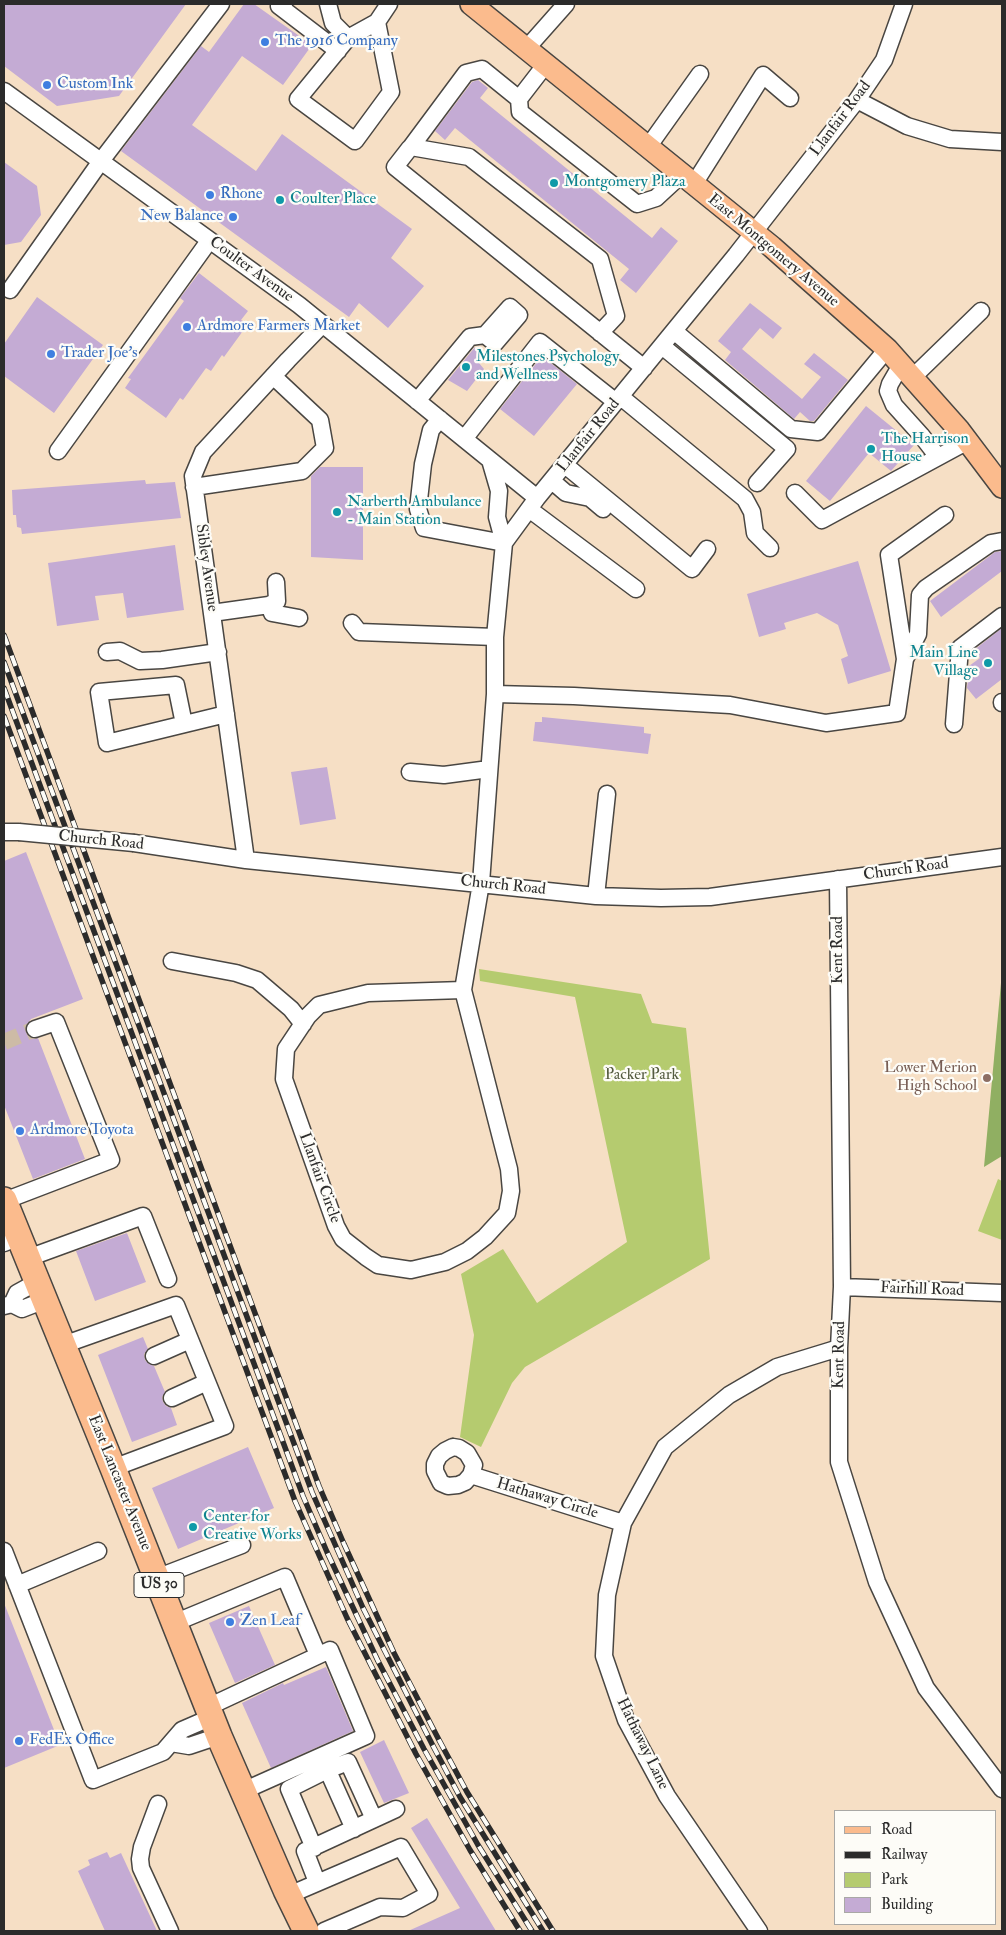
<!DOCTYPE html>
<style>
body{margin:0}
#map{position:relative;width:1006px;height:1935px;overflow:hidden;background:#f6dfc5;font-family:"IM FELL Double Pica",serif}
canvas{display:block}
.frame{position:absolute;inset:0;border:5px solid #2b2b2b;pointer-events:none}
.legend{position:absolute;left:834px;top:1810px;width:162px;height:115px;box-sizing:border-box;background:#fdfcf7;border:1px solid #a9a8a5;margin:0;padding:6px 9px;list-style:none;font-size:15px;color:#2b2b2b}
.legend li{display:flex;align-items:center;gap:10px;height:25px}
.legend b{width:25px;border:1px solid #a9a8a5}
</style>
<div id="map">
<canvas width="1006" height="1935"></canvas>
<div class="frame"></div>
<ul class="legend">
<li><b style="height:6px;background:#fbbb8d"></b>Road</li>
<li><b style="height:6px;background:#2b2b2b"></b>Railway</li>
<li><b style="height:14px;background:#b5cb6f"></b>Park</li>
<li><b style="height:14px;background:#c4abd4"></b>Building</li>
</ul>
</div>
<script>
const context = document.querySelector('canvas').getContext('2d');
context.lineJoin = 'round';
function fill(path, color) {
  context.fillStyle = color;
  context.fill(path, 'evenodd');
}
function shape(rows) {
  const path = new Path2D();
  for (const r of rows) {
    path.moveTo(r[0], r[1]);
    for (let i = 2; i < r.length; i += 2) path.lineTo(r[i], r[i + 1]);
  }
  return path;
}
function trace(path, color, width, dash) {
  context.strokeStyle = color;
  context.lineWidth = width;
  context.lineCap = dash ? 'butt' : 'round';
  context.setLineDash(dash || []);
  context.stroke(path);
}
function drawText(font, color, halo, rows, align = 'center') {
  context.font = font + ' "IM FELL Double Pica",serif';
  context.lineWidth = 4.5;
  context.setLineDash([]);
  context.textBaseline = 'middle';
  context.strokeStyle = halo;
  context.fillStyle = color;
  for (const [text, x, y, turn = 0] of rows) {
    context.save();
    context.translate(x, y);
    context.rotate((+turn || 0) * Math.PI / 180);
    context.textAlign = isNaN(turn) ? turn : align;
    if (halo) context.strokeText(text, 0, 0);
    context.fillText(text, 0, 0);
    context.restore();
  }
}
fill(shape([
 [479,969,641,994,652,1023,686,1028,710,1259,525,1367,512,1383,481,1447,460,1437,474,1335,461,1274,503,1249,537,1303,627,1242,575,997,480,981],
 [998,1179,1002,1181,1002,1240,978,1231]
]), '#b5cb6f');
fill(shape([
 [1002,972,1002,1156,984,1167]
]), '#90af62');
fill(shape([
 [4,4,186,4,119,96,57,106,4,66],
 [244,4,254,4,312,45,283,85,242,56,192,125,256,171,282,134,412,229,391,258,424,286,388,328,359,303,349,317,121,151,201,46,209,52],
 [478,80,488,88,480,98,652,238,661,227,678,241,636,293,620,280,629,269,455,128,445,140,435,131,472,82],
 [4,162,37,186,41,215,21,242,4,245],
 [199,273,248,311,241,320,248,324,224,357,222,355,211,371,206,368,183,400,180,398,166,418,125,388,131,379,128,378,184,301,180,298],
 [37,297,103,345,54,413,4,376,4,344],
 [750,303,782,328,773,339,760,328,742,349,802,399,821,377,804,364,814,353,848,380,814,421,810,421,800,412,794,419,725,360,731,352,718,341],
 [475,347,485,354,479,363,484,369,467,391,448,380],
 [542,356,577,384,534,436,500,409],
 [866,406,914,445,891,471,869,453,830,501,806,481],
 [320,467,363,467,363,560,311,557,311,476],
 [145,480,146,484,175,482,181,518,22,534,21,528,17,527,16,515,13,515,12,490],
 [175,545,184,610,127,618,123,593,95,596,99,620,57,626,48,563],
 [1002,551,1002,571,941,617,930,601,995,552],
 [858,561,891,671,848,684,841,659,848,656,838,625,817,613,784,623,786,629,759,637,747,594],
 [1002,628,1002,679,976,699,967,688,968,680,972,676,968,671,969,666,980,658,974,650],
 [542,717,644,727,644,733,651,734,648,754,533,741,535,722,542,722],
 [327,767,336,819,300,825,291,772],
 [26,852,83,999,31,1019,25,1027,28,1036,33,1039,38,1038,85,1159,33,1179,4,1105,4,861],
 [127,1233,146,1282,95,1301,76,1251],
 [143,1337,148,1349,144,1354,145,1360,149,1364,154,1366,165,1392,162,1397,163,1402,166,1406,171,1408,177,1425,132,1442,98,1355],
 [248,1447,274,1508,178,1549,152,1488],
 [4,1603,60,1745,4,1768],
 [249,1606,275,1665,235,1683,209,1623],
 [326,1667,353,1731,271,1768,242,1703,283,1683,284,1685],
 [384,1740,409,1793,384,1803,360,1752],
 [427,1818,496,1931,408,1931,460,1908,411,1828],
 [107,1852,110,1858,121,1853,157,1931,105,1931,78,1871,90,1865,88,1860]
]), '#c4abd4');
trace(shape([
 [4,1042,35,1029]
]), '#cdbba6', 16, [16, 8]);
const minor = shape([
 [284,4,279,6,338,51],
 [328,4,333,23,348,38],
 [377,22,391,92,355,141,298,99,348,38,377,22,389,4],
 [527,48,566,4],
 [546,64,519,99,520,112,637,204,656,198,682,174],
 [4,91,299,305,537,498],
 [857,100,907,126,950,139,1002,142],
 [411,147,466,73,482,69,519,99],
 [648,147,700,74],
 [694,184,763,75,790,98],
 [10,290,101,161,221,4],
 [674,331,791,429,818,432,887,349],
 [600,333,616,316,600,259,469,157,411,147,409,149,395,167,644,368],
 [662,346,787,449,757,483],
 [901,365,890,384,888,391,894,405,921,435,938,457],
 [912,378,981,311],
 [621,397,745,499,752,512,755,533,770,548],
 [417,401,470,337,485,335,510,307,519,315,495,343,485,335],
 [440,419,431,430,423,464,418,509,424,528,504,543,497,517,499,491,490,460],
 [464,439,540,342,616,402],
 [58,451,209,241],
 [565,465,692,569,707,549],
 [552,481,566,493,590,498,603,509],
 [194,487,302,471,325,448,320,420,273,376],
 [795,493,822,520,968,441],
 [529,509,636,589],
 [269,605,272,613,299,618],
 [212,613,269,605,277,601,276,582],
 [352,623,359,632,495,637],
 [107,652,120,651,140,661,162,660,218,652],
 [905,659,918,634,920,595,926,588,991,543,1002,541],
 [495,694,574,696,730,705,826,723,897,713,905,659,889,555,945,515],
 [1002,702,1002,703],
 [184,724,176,685,99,692,107,743,226,714],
 [954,724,960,648,1002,616],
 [410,772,444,775,489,769],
 [4,832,19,832],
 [134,843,246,860,596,896,661,898,710,897,1002,857],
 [246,860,193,476,203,452,288,360,323,324],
 [838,879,842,1287,839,1348,839,1462,877,1582,926,1688,1002,1789],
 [596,896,607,794],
 [172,961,236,973,257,980,291,1009,303,1024],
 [463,990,481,883,495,694,495,637,504,543,537,498,736,255,857,100,884,60,904,4],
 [463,990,509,1169,511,1191,507,1213,485,1237,467,1251,445,1262,411,1270,378,1265,366,1257,343,1239,336,1226,284,1079,286,1049,308,1016,319,1005,368,993,463,990],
 [4,1201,111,1160,56,1022,35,1029],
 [4,1243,19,1237],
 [28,1258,143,1216,168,1279],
 [842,1287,1002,1293],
 [12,1304,17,1293,37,1282],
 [4,1306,12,1304,22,1309,45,1300],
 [63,1345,176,1305,225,1426,113,1468],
 [154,1356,190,1340],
 [172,1398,207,1382],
 [453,1447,459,1448,467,1453,474,1465,471,1475,465,1482,458,1485,448,1486,441,1483,435,1471,435,1464,439,1456,445,1451,453,1447],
 [471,1475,623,1523],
 [4,1551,93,1780,163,1752,182,1730,212,1717],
 [156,1578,242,1545],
 [17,1585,98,1551],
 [174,1623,285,1577,318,1655],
 [208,1707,330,1650,366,1736,243,1791],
 [171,1743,189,1746,219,1736],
 [324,1762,354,1829],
 [158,1804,142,1847,140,1859,141,1868,170,1931],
 [314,1848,289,1789,327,1770,348,1762,374,1819],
 [317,1882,305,1851,396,1809],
 [289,1895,401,1847,429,1894,403,1908,380,1907,324,1931],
 [759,1931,667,1796,626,1720,604,1656,607,1595,623,1523,665,1447,729,1395,777,1367,839,1348]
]);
const major = shape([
 [471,4,772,247,887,349,959,430,1002,487]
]);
const highway = shape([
 [4,1200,113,1468,219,1736,286,1890,306,1931]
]);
trace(minor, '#494642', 19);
trace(major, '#494642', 24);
trace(highway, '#494642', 28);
trace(minor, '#fff', 16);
trace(major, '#fbbb8d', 21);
trace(highway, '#fbbb8d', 25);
const rail = shape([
 [4,635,319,1486,344,1544,394,1653,439,1740,467,1792,553,1931],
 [4,662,312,1492,363,1608,432,1744,460,1797,543,1931],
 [4,688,303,1496,327,1552,378,1661,424,1749,478,1845,532,1931],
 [4,716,295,1501,347,1618,416,1754,470,1850,520,1931]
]);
trace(rail, '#2b2b2b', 5.5);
trace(rail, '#fdfcf7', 4, [11]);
const minorBridge = shape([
 [19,832,134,843]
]);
trace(minorBridge, '#494642', 19, []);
trace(minorBridge, '#fff', 16);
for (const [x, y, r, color] of [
 [265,42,5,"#3f7fe0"],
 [47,85,5,"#3f7fe0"],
 [554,183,5,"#0f9aa8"],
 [210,195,5,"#3f7fe0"],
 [280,200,5,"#0f9aa8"],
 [233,217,5,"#3f7fe0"],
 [187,327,5,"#3f7fe0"],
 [51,354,5,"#3f7fe0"],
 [466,367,5,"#0f9aa8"],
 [871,449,5,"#0f9aa8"],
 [337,512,5,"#0f9aa8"],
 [988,663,5,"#0f9aa8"],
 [987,1078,5,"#8d6e63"],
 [20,1131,5,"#3f7fe0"],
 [193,1527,5,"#0f9aa8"],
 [230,1622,5,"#3f7fe0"],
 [19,1741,5,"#3f7fe0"]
]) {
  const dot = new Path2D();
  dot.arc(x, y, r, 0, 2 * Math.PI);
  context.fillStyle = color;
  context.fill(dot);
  trace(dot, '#fdfcf7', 2);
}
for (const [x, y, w] of [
 [159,1585,50]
]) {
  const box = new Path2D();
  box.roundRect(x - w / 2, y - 12.5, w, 25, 4);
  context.fillStyle = '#fdfcf7';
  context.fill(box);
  trace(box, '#2b2b2b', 1);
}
drawText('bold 15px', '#2b2b2b', null, [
 ["US 30",159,1585]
]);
drawText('16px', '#366cbe', '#fdfcf7', [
 ["The 1916 Company",275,42],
 ["Custom Ink",57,85],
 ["Rhone",220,195],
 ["New Balance",223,217,"right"],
 ["Ardmore Farmers Market",197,327],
 ["Trader Joe's",61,354],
 ["Ardmore Toyota",30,1131],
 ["Zen Leaf",240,1622],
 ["FedEx Office",29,1741]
], 'left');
drawText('16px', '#2b2b2b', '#fdfcf7', [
 ["Llanfair Road",841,119,-53],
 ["East Montgomery Avenue",773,251,40],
 ["Coulter Avenue",251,270,36],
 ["Llanfair Road",589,436,-51],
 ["Sibley Avenue",206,568,82],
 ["Church Road",101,841,6],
 ["Church Road",906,870,-8],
 ["Church Road",503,886,6],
 ["Kent Road",839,950,-90],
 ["Llanfair Circle",319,1178,70],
 ["Fairhill Road",922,1290,2],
 ["Kent Road",840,1355,-89],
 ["East Lancaster Avenue",119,1483,68],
 ["Hathaway Circle",547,1499,17],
 ["Hathaway Lane",642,1744,64]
]);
drawText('16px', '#0d838f', '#fdfcf7', [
 ["Montgomery Plaza",564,183],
 ["Coulter Place",290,200],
 ["Milestones Psychology",476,358],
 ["and Wellness",476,376],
 ["The Harrison",881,440],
 ["House",881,458],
 ["Narberth Ambulance",347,503],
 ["- Main Station",347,521],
 ["Main Line",978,654,"right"],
 ["Village",978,672,"right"],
 ["Center for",203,1518],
 ["Creative Works",203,1536]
], 'left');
drawText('16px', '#785e54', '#fdfcf7', [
 ["Lower Merion",977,1069],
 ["High School",977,1087]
], 'right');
drawText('16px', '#545b3f', '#fdfcf7', [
 ["Packer Park",642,1076]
]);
</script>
